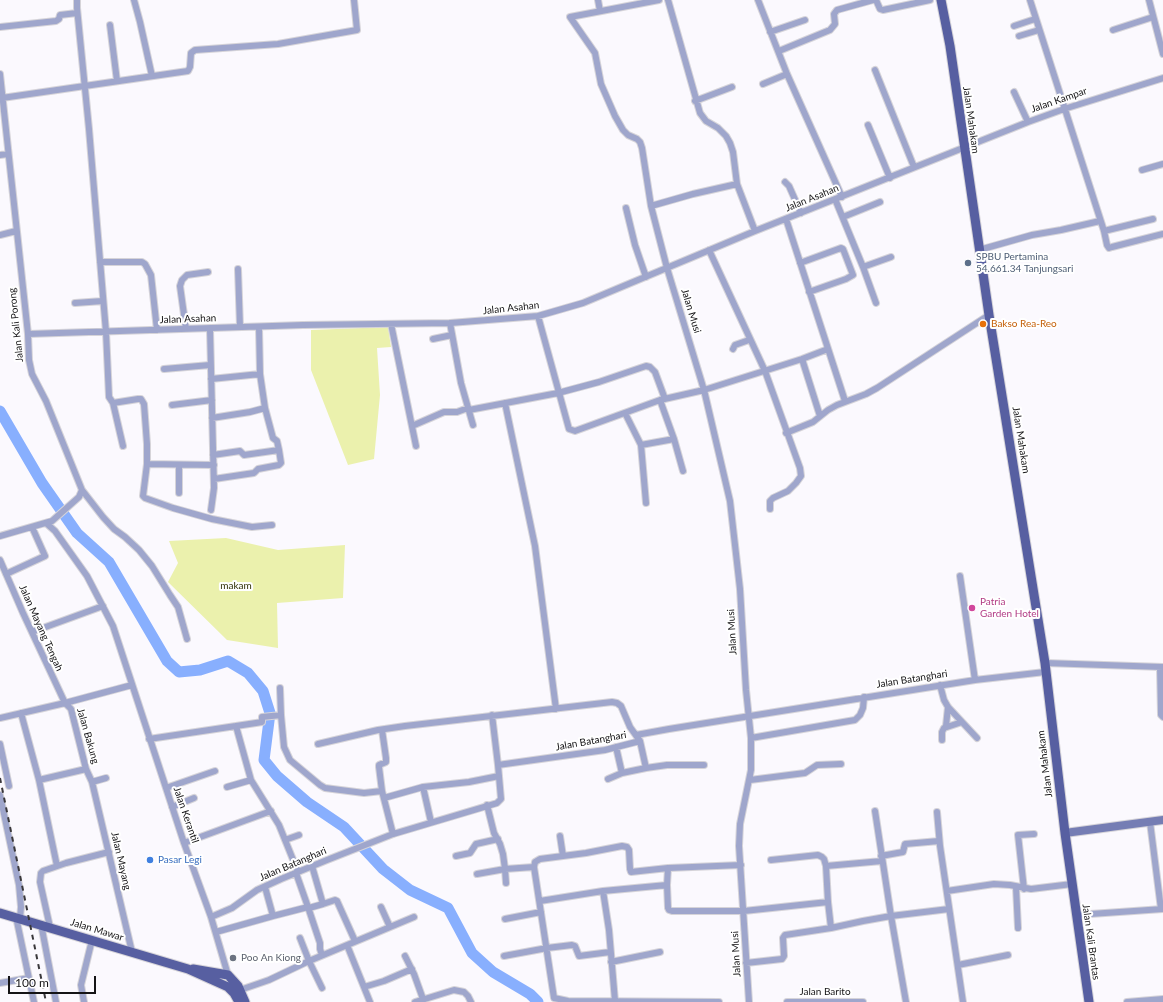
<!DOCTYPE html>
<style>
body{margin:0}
#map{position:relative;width:1163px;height:1002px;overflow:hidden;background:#fbf9fe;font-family:Lato,sans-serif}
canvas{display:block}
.scale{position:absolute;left:8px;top:976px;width:88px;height:18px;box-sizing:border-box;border:2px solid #151416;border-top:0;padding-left:5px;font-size:12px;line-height:14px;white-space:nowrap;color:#151416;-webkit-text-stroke:3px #fff;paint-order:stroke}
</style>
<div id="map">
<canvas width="1163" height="1002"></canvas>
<div class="scale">100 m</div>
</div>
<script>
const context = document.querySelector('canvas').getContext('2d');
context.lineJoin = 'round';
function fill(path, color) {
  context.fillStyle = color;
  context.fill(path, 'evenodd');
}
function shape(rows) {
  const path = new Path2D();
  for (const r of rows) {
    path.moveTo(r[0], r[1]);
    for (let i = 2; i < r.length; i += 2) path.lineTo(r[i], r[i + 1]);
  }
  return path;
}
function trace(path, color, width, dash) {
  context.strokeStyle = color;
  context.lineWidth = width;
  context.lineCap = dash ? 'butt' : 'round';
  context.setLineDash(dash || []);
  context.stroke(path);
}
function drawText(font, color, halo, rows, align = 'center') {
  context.font = font + ' Lato,sans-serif';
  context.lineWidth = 4;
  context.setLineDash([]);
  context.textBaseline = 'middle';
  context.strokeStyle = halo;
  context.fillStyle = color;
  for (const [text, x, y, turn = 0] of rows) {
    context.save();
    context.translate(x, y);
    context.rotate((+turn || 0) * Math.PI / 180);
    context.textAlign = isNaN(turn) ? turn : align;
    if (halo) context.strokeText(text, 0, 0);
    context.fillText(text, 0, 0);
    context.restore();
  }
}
fill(shape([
 [388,327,391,347,377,348,380,395,374,459,348,465,311,370,311,330],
 [226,538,278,550,345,545,343,598,277,603,278,648,227,640,168,582,178,563,169,541]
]), '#ebf1ad');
trace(shape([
 [0,411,42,483,77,533,109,562,167,661,179,672,200,670,228,661,248,673,263,691,270,713,264,760,277,776,307,802,344,827,383,869,410,890,448,908,472,953,493,972,530,994,538,1002]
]), '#88affe', 11);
const street = shape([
 [77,0,77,8,89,129,106,332,109,397,113,403,138,399,141,399,144,404,147,444,147,464,143,496,145,498,173,508,212,519,252,527,272,525],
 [134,0,140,22,152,76],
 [598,0,600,11],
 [659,0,570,17,595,53,601,84,615,116,623,130,628,135,637,139,640,142,642,148,651,206,667,268,704,390,730,501,740,589,746,690,751,738,751,770,740,824,739,846,749,1002],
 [668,0,700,113,706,121,718,128,726,136,730,143,733,152,737,184,755,231],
 [758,0,787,74,842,197],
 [1030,0,1104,231,1107,245,1109,248,1112,247,1163,234],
 [1149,0,1163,54],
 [110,25,117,81],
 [1014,26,1035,19],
 [0,27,56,21,59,19,60,15,77,13],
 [1113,30,1153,17],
 [770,32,805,20],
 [1019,36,1039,30],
 [779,51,830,30,835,24,834,14,837,10,873,0,876,0,880,9,883,10,930,0],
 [875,70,914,167],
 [0,74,28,334,29,360,32,374,46,401,82,490,79,497,52,521,0,536],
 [763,84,787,74],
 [1014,92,1028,122],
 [2,98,188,71,190,67,191,53,195,50,278,44,357,30,354,0],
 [695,101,732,87],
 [868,125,890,178],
 [0,155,8,154],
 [1142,170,1163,164],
 [785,182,789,186,801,213],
 [835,199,863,267,876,303],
 [651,206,693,194,737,184],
 [626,208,635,245,646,277],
 [843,217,880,202],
 [786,219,845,401],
 [1104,231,1153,219],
 [0,235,16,231],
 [709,250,765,371,800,468,801,476,796,483,788,491,773,498,770,501,770,509],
 [979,250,1032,235,1061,230,1100,221],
 [100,262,142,262,145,264,151,275,157,330],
 [800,263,841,248,843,249,853,275,846,279,809,292],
 [863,267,891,257],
 [238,269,240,327],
 [75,303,103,301],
 [538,316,569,429,575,431,660,400,704,390,802,359,828,349],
 [450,323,461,383,473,425],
 [391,324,416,446],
 [259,327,260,374],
 [186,329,180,286,182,280,187,275,208,272],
 [210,329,214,488,211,510],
 [28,334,303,325,450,323,538,316,583,303,755,231,1028,122,1064,109,1163,78],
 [433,339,452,335],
 [733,349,735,345,749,340],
 [802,359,820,416],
 [164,369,210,365],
 [211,379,260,374,265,408,273,438,277,441,279,450,244,455,240,451,213,455],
 [660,400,674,439,683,471],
 [113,403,123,446],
 [505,403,535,546,556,709],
 [172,405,212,400],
 [469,410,558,393,599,382,646,366,650,367,655,372,665,399],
 [625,413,641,445,646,503],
 [212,418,250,412,265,408],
 [412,426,444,412,457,412,468,408],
 [786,433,813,422,828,410,837,405,866,394,877,388,989,315],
 [641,445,674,439],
 [147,464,214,465],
 [214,479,254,473,258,469,279,465,281,463,279,450],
 [82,490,103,517,114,529,125,537,139,550,152,566,170,595,178,607,187,639],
 [179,493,179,465],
 [46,523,55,531,87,576,113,626,184,843,211,917,228,975],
 [0,560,23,613,65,703,71,709,86,769,92,782,132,952],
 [6,574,45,556,32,527],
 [960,576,975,680],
 [32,632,103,606],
 [1045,663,1163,667],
 [1160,667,1161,715,1163,717],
 [940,685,944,700,948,707,977,738],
 [280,688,281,715],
 [21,713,39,780,57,866],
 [492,715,498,765],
 [0,718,65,703,132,685],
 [236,726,251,780,279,825,298,872],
 [946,726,948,707],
 [382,730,386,758,386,762,379,765,379,767,382,791,393,834],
 [636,735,669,729,975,680,1045,672],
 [751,738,855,720,860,715,863,708,864,697],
 [149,739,256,723,262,722,262,717,281,715,284,747,290,760,320,785,325,788,364,793,382,791],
 [942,740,942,732,944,728,962,722],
 [0,744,9,786],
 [616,747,622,773],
 [646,768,667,765,704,765],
 [608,779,622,773,646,768,640,741],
 [39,780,86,769],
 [750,780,805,773,817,765,841,764],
 [92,782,106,778],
 [227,787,251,780],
 [423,787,431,822],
 [166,788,215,771],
 [0,795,19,885,21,907,20,918],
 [384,798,423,787,469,782,499,776],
 [487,805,494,833,500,844,503,854,505,869,534,867,554,998,568,1001,719,1002],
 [172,807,194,798],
 [875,811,891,916,906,1002],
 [937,812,940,846,963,1002],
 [1150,822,1161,909],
 [560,836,563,856],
 [285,840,299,835],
 [184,843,271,811],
 [456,856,470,853,476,844,498,839],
 [881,856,903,852,905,844,939,841],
 [312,866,323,904,335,900,337,901,355,941],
 [826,866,882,861],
 [534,867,535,862,540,859,586,853,622,846,627,847,629,850,630,869,631,872,668,868],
 [477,874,505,869,506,883],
 [667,885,668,868,741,865],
 [1016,887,1018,928],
 [1024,889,1018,835,1034,834],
 [603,891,609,930,615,1001],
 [947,891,994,884,1010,885,1031,889,1072,884],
 [540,901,603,891,667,885,668,908,669,910,672,911,744,911,828,902,826,866,824,859,822,857,818,855,771,860],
 [828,902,831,928],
 [308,907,320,943,320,949,322,955],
 [381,907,390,927],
 [309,908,323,904],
 [1076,915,1163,909],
 [273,916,308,907,296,873],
 [16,917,34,1002],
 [211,917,232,908,257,890,281,879,327,860,393,834,497,803,501,799,498,765,605,750,640,741,630,727,621,706,617,703,612,702,405,726,378,730,318,744],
 [505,919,541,912],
 [41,924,56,1002],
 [50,927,40,882,41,873,43,871,66,863,109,852],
 [216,932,273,916,265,887],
 [300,938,309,961,322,988],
 [347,945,370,1002],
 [405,956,414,974,423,999],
 [504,956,547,948,572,945,575,946,579,956,610,952],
 [611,962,660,952],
 [746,963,782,959,784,956,783,938,785,935,831,928,863,921,891,916,949,909],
 [958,965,1008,955],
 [0,983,29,978],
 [364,987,384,981,412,969],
 [240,990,269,980,309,961,414,917],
 [84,1002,81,985,92,940],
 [415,1002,454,990,464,992,468,996,471,1002],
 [787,1002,863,1002],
 [1127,1002,1163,999]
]);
const secondary = shape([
 [1065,833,1163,820]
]);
const primary = shape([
 [941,0,950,46,989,315,1045,663,1065,833,1089,1002],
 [0,913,188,969,228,987,234,993,239,1002],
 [193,969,228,975,238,986,245,1002]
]);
trace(street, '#d6d4d9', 8);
trace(secondary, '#d6d4d9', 10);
trace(primary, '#d6d4d9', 11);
trace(street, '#9fa6cc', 6);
trace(secondary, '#757db4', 8);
trace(primary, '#575fa1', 9);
trace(shape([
 [0,778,46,1002]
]), '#3a383b', 2, [5, 5]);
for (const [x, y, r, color] of [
 [968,263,4,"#5c6f8a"],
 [983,324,4,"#e8710a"],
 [972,608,4,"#d1479c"],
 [150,860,4,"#3f7fe0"],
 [233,958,4,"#6b7280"]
]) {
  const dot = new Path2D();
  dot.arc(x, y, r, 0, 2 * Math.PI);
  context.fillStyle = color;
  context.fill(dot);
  trace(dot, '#fff', 1.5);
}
drawText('10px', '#151416', '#fff', [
 ["Jalan Kampar",1059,100,-19],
 ["Jalan Mahakam",971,120,82],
 ["Jalan Asahan",812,198,-22],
 ["Jalan Asahan",511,308,-6],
 ["Jalan Musi",691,311,73],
 ["Jalan Asahan",188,319,-2],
 ["Jalan Kali Porong",16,325,-96],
 ["Jalan Mahakam",1021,440,81],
 ["Jalan Mayang Tengah",41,628,66],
 ["Jalan Musi",732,632,-93],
 ["Jalan Batanghari",912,679,-9],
 ["Jalan Bakung",88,736,74],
 ["Jalan Batanghari",591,741,-10],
 ["Jalan Mahakam",1045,764,-97],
 ["Jalan Kerantil",186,815,71],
 ["Jalan Mayang",121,861,77],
 ["Jalan Batanghari",293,864,-23],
 ["Jalan Mawar",97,930,17],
 ["Jalan Kali Brantas",1091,942,82],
 ["Jalan Musi",736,954,-93],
 ["Jalan Barito",825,992]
]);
drawText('10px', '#4e5e75', '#fff', [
 ["SPBU Pertamina",976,257],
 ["54.661.34 Tanjungsari",976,269]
], 'left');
drawText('10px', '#c56008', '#fff', [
 ["Bakso Rea-Reo",991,324]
], 'left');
drawText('10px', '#2f3005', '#fff', [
 ["makam",236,586]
]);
drawText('10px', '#b23c85', '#fff', [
 ["Patria",980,602],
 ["Garden Hotel",980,614]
], 'left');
drawText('10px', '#366cbe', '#fff', [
 ["Pasar Legi",158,860]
], 'left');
drawText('10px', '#5b616d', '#fff', [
 ["Poo An Kiong",241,958]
], 'left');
</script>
